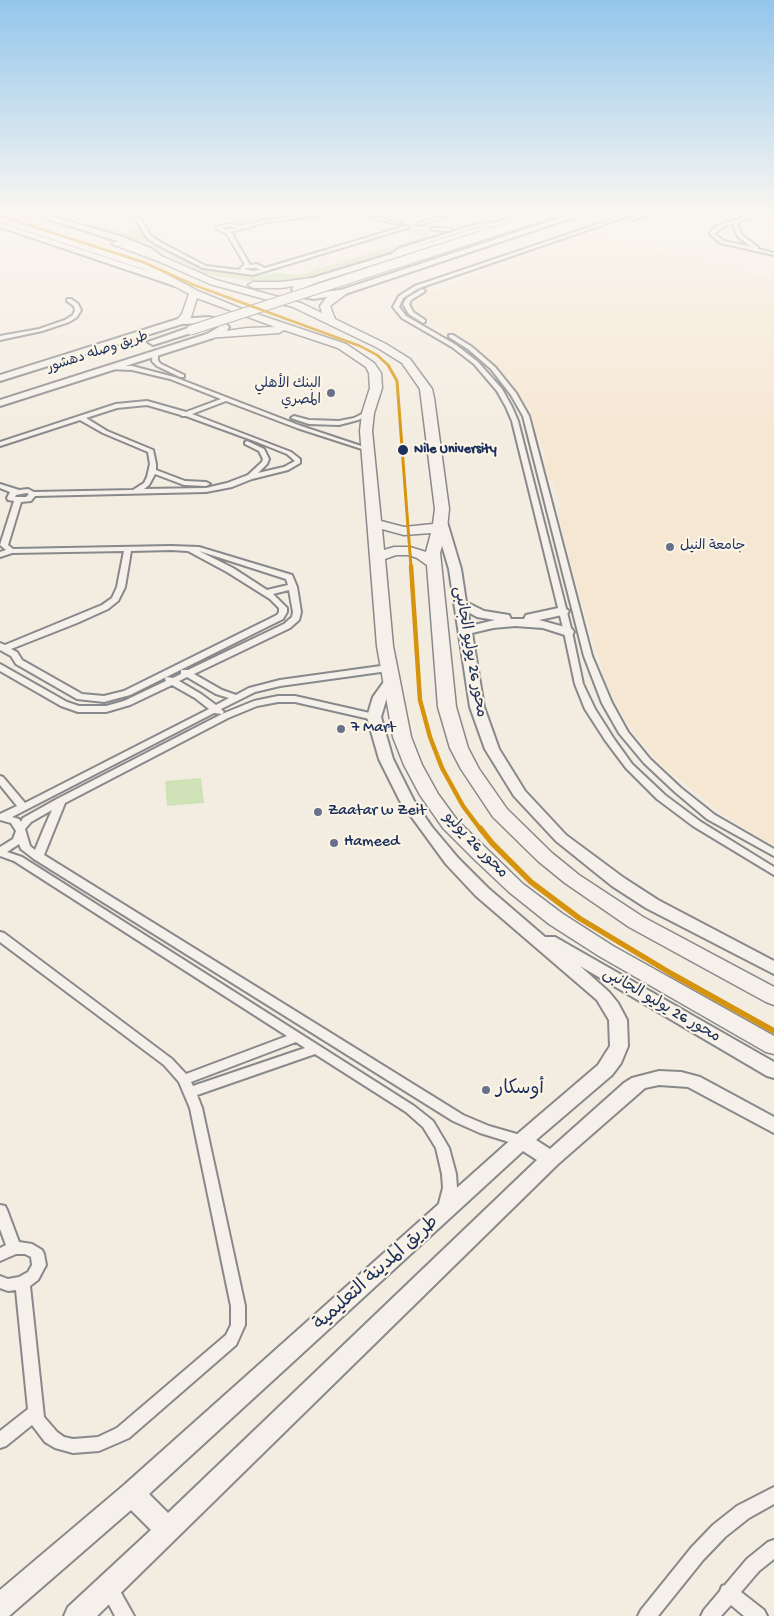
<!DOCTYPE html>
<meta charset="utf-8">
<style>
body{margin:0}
canvas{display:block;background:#f3ece0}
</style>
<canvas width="774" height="1616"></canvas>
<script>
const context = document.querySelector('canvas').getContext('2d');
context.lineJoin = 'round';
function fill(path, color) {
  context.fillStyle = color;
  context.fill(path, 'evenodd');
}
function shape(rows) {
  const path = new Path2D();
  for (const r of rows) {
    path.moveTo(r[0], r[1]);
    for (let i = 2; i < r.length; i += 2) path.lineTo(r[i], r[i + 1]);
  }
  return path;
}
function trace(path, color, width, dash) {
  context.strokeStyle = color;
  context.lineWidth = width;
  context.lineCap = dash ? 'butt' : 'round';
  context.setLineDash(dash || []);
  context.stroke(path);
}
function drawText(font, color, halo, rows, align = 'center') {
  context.font = font + ' "Gochi Hand","Playpen Sans Arabic",sans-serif';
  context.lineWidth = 4.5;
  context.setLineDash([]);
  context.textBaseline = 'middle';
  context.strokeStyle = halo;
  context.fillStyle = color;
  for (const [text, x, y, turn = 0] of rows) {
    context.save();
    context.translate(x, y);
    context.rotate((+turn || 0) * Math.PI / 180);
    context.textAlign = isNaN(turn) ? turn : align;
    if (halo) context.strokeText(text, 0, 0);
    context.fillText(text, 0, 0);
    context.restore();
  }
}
fill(shape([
 [583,238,601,238,774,279,774,848,719,811,664,767,636,736,617,706,606,682,573,573,557,510,561,506,553,479,549,479,542,460,547,460,539,438,536,437,532,427,534,425,522,398,494,364,449,332,414,314,410,308,411,301,420,296]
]), '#f6e7d3');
fill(shape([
 [503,212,522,212,497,221,456,229,434,228,422,224,432,221,435,222,432,224,434,226,455,227],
 [138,221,148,239,199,266,251,277,279,273,301,275,316,270,314,268,322,268,421,237,418,236,421,234,418,232,397,231,404,229,416,229,428,232,431,236,426,239,400,248,387,255,317,277,280,281,247,281,205,274,151,246,90,226,97,224,119,231,128,231,139,225,138,223,132,222],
 [201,778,204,803,167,806,165,781]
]), '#cfe2b7');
trace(shape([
 [427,227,433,229]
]), '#c8c6c6', 5, [5, 2.5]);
const street = shape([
 [126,212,131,212,141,219,150,235,160,242,206,266,239,270,244,265,244,263,227,234,217,229,217,227,229,224,240,226,267,220,339,212,337,213,267,222,231,232,250,265,257,264,265,268,406,226,410,227,253,275,203,268,156,244,146,237,137,221,126,212],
 [229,226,237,228,226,230,223,228,229,226],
 [245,268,256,268,260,270,253,271,245,269,245,268],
 [354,212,360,212,402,224,400,225,354,212],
 [453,212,459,212,420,225,416,224,453,212],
 [634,212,640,212,419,288,403,298,399,307,406,316,456,345,478,362,502,389,512,407,518,421,572,632,583,684,595,709,614,739,632,764,665,795,701,822,774,867,774,875,693,826,657,799,626,768,605,740,585,709,575,684,564,632,512,421,506,407,497,391,474,364,452,347,402,318,393,307,399,296,415,286,634,212],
 [649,212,655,212,634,220,630,219,649,212],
 [757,212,762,212,738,222,738,228,742,235,758,247,758,249,774,253,774,255,720,243,710,234,712,229,717,226,757,212],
 [734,223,734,228,738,237,752,247,724,241,715,234,721,228,734,223],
 [501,222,503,224,480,226,404,250,392,258,387,257,400,248,478,224,501,222],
 [433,228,450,229,452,230,450,231,431,230,433,228],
 [422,289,425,291,424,292,411,300,409,304,413,312,425,320,425,322,423,323,409,314,403,304,407,298,422,289],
 [67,299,71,299,78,304,81,310,77,317,69,322,42,331,0,340,0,336,39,329,65,320,73,315,75,310,74,306,67,301,67,299],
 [449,335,453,335,472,347,495,367,516,393,529,416,592,656,612,703,628,732,650,759,681,788,715,815,774,849,774,856,707,819,675,792,644,763,619,733,602,703,584,656,523,416,511,395,491,369,468,349,449,337,449,335],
 [153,352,158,353,158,361,161,364,184,375,184,377,180,377,157,366,152,361,153,352],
 [111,366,132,366,174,377,301,426,370,449,365,450,297,428,226,401,192,414,291,452,300,459,300,463,288,470,252,479,232,487,206,492,35,496,31,501,21,502,8,545,13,549,171,546,199,547,292,575,297,587,301,612,299,620,290,628,194,674,222,690,236,695,249,688,280,680,388,665,392,668,388,671,280,686,255,692,221,709,224,712,222,714,254,701,278,696,295,696,374,714,379,717,374,720,295,702,278,702,257,706,228,718,65,803,44,855,463,1115,489,1126,527,1137,529,1141,527,1145,522,1146,480,1133,453,1121,34,859,21,849,19,844,7,852,22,857,414,1106,433,1121,449,1148,456,1174,457,1188,452,1207,450,1211,445,1212,440,1211,438,1207,443,1188,442,1174,436,1148,423,1127,406,1112,315,1054,197,1095,202,1108,245,1306,245,1325,236,1345,129,1438,99,1451,73,1453,55,1448,45,1442,32,1425,6,1446,0,1448,0,1431,28,1409,16,1290,8,1291,0,1288,0,1276,8,1279,19,1277,28,1272,32,1265,31,1257,25,1254,16,1254,0,1261,0,1248,6,1245,0,1229,0,1205,5,1206,7,1210,19,1242,32,1244,42,1250,44,1254,46,1265,38,1280,30,1286,44,1417,57,1432,64,1437,73,1439,98,1437,117,1428,226,1335,231,1325,231,1306,190,1108,179,1082,164,1065,0,942,0,932,4,933,172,1059,186,1074,287,1036,14,861,0,856,0,847,13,839,16,831,11,823,0,820,0,814,17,806,0,785,0,776,3,777,25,803,209,709,195,698,172,685,130,705,106,712,78,712,61,706,0,671,0,664,67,702,79,706,106,706,124,701,166,681,165,679,166,677,173,678,181,674,181,670,188,670,284,624,292,617,293,612,289,590,273,594,287,608,287,612,283,619,130,695,104,702,77,699,16,664,11,656,0,650,0,643,5,645,102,605,112,598,117,587,124,551,12,553,0,557,0,552,6,550,0,545,14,501,8,500,7,498,10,492,0,488,0,484,19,490,28,489,34,492,133,490,144,483,147,477,150,464,148,452,103,433,80,420,0,446,0,442,116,404,147,401,186,412,221,399,170,379,132,370,109,369,109,367,111,366],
 [147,405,181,415,182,416,186,416,257,442,287,454,295,461,284,467,258,473,267,464,269,459,264,449,247,441,245,442,245,444,259,451,263,459,262,462,248,475,227,483,206,488,144,489,149,485,155,474,184,485,206,486,210,484,206,482,185,481,156,470,156,464,153,450,107,431,86,418,117,408,147,405],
 [27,493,29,494,26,497,15,497,16,495,27,493],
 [171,550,188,551,227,572,270,599,279,608,279,612,277,615,124,691,104,696,82,694,22,660,17,652,11,649,77,623,108,609,118,601,125,587,131,551,171,550],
 [199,551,286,579,288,585,267,590,233,568,199,551],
 [187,677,216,694,229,698,216,705,201,694,179,681,187,677],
 [214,713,222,714,57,799,23,818,21,822,19,819,12,817,214,713],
 [52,810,44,828,35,850,30,846,25,829,31,822,52,810],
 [296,1042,305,1048,193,1086,191,1082,296,1042],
 [368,411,370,412,370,414,358,420,339,425,309,424,291,418,294,416,309,420,339,421,354,418,368,411],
 [774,1487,774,1504,749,1518,725,1537,703,1560,658,1616,638,1616,641,1610,691,1548,713,1525,737,1506,774,1487],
 [774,1540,774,1559,759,1571,741,1592,764,1610,767,1616,744,1616,731,1605,721,1616,701,1616,704,1610,720,1591,722,1586,725,1585,747,1559,768,1542,774,1540],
 [109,1579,115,1582,134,1616,115,1616,100,1588,103,1582,109,1579]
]);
const secondary = shape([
 [27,212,36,212,123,237,152,249,165,259,158,261,146,253,117,241,27,212],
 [0,223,181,282,182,284,175,286,0,227,0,223],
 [441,519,447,522,461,569,466,602,484,611,509,615,511,619,524,619,526,615,563,607,569,611,567,614,539,620,572,629,574,632,572,635,568,636,543,628,515,626,493,628,472,633,484,707,499,749,525,791,566,835,624,878,658,900,774,961,774,974,646,908,612,886,556,841,514,796,485,749,470,707,449,569,435,522,441,519],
 [468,612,477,617,495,620,470,626,468,612],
 [391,678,398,682,387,697,381,717,393,759,414,801,432,827,458,858,488,888,545,937,555,937,774,1062,774,1078,767,1076,580,966,609,992,618,1003,627,1020,628,1046,621,1063,612,1075,536,1140,550,1149,624,1083,632,1078,659,1071,681,1072,700,1077,774,1117,774,1133,688,1087,659,1085,645,1088,558,1164,97,1616,64,1616,68,1607,151,1530,131,1510,9,1616,0,1616,0,1590,123,1486,515,1136,598,1065,610,1046,609,1020,597,1000,476,896,446,864,400,801,379,759,367,717,373,697,386,679,391,678],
 [523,1151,537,1160,168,1513,149,1494,523,1151]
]);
const primary = shape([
 [530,212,541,212,315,283,300,290,303,292,314,293,341,290,578,212,589,212,345,294,314,299,297,296,292,290,294,285,309,279,530,212],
 [209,317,222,320,229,327,226,332,213,338,0,406,0,400,207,334,219,327,216,324,209,323,182,324,0,381,0,375,178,319,209,317],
 [191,327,196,330,194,332,153,345,148,342,191,327]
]);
const highway = shape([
 [0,216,149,265,198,291,242,309,346,344,374,363,381,373,382,388,374,413,372,431,381,521,404,527,433,524,435,509,420,389,402,363,378,348,293,307,210,284,158,261,112,244,114,242,120,242,164,257,216,280,301,303,322,313,320,306,327,297,338,290,346,290,346,294,330,306,335,319,386,344,410,359,432,389,434,398,449,509,447,528,440,553,456,707,468,748,479,769,507,809,552,853,579,875,643,917,774,987,774,1005,766,1002,629,927,565,883,538,861,493,817,461,769,450,748,438,707,427,565,417,558,409,555,396,555,385,559,393,646,411,737,422,765,438,794,457,820,523,884,563,914,613,946,774,1036,774,1054,766,1052,599,956,549,924,509,892,475,860,443,828,420,795,404,765,393,737,377,646,360,431,362,413,370,388,369,373,366,367,338,348,284,330,279,333,206,338,205,336,206,334,210,333,248,328,275,327,197,298,191,317,185,323,177,323,176,321,182,314,189,294,143,269,0,222,0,216],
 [382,529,404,535,431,533,426,552,410,547,394,547,384,550,382,529],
 [312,278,317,281,315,283,281,288,253,288,248,285,253,282,281,282,312,278]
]);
trace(street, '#88898c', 4);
trace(secondary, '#88898c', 4);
trace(primary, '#88898c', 4);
trace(highway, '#88898c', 3);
fill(street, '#f5f1ea');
fill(secondary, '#f5f1ea');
fill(primary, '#f5f1ea');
fill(highway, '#f5f1ea');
const primaryBridge = shape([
 [191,330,554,212]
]);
trace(primaryBridge, '#88898c', 11, []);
trace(primaryBridge, '#f5f1ea', 9);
trace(shape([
 [0,216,143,262,194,285,360,346,377,355,389,366]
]), '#d6940e', 2.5);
trace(shape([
 [388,365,397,381,411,567]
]), '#d6940e', 3);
trace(shape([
 [411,566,420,700,430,737,442,768,463,806,481,830]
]), '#d6940e', 4.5);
trace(shape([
 [480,828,492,843,531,882,579,918,672,974,774,1031]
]), '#d6940e', 5.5);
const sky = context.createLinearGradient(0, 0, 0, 438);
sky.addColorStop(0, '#93c6ec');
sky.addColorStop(0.48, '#faf6f1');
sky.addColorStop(1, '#faf6f100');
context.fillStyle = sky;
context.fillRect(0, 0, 774, 438);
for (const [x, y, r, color] of [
 [331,393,5,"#67718c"],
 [403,450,6,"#1b2f5e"],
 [670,547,5,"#67718c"],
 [341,729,5,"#67718c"],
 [318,812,5,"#67718c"],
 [334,843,5,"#67718c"],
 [486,1090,5,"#67718c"]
]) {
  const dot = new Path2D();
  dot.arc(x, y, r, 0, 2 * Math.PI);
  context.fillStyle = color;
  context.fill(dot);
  trace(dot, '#fcf5e5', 2);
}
drawText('14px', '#1b2f5e', '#fcf5e5', [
 ["طريق وصله دهشور",98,353,-18]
]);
drawText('14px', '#1b2f5e', '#fcf5e5', [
 ["البنك الأهلي",321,385],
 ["المصري",321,401],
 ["جامعة النيل",680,547,"left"]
], 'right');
drawText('bold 14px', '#1b2f5e', '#fcf5e5', [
 ["Nile University",414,450]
], 'left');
drawText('16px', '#1b2f5e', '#fcf5e5', [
 ["محور 26 يوليو الجانبى",469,652,80],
 ["محور 26 يوليو",475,846,46],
 ["محور 26 يوليو الجانبى",661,1006,30]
]);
drawText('16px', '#1b2f5e', '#fcf5e5', [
 ["7 Mart",351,729],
 ["Zaatar w Zeit",328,812],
 ["Hameed",344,843]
], 'left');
drawText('19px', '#1b2f5e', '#fcf5e5', [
 ["أوسكار",496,1090]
], 'left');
drawText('19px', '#1b2f5e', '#fcf5e5', [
 ["طريق المدينة التعليمية",377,1274,-42]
]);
</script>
